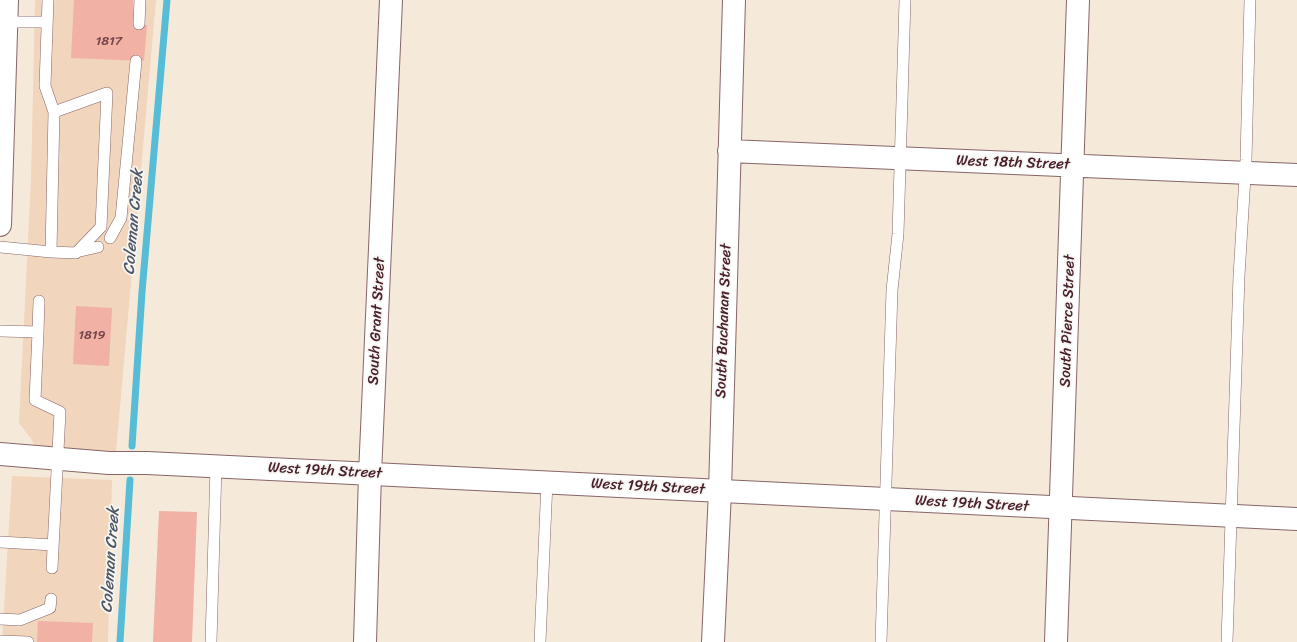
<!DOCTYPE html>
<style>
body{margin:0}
canvas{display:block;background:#f5e9da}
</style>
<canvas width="1297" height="642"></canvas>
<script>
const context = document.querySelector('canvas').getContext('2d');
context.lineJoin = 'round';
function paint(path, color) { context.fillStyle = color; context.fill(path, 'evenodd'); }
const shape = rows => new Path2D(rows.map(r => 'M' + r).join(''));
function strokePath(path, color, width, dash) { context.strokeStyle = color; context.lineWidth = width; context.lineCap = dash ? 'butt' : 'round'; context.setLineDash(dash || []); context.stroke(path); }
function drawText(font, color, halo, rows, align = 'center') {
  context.font = font + ' Sriracha,sans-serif'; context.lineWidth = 3.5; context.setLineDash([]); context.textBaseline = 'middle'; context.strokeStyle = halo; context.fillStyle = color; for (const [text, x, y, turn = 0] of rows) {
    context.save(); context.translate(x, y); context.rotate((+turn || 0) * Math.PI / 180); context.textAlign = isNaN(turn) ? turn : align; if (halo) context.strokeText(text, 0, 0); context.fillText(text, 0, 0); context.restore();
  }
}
paint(shape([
 [35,0,156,0,116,452,35,447,32,440,19,423,31,180],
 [12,476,112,480,108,642,2,642]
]), '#f1d5bd');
strokePath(shape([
 [132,446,142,292,167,0],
 [120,642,130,480]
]), '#57bcd6', 7);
paint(shape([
 [74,0,133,0,133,24,147,25,144,61,71,58],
 [76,306,112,308,109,366,73,364],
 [159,511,197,512,192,642,153,642],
 [38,621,93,623,92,642,37,642]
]), '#f1b1a5');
const lane = shape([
 [48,0,45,86,54,112],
 [7,22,47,22],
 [139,24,140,0],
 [110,238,121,218,136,61],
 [0,247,51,252,76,253,101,227,107,93,54,112,51,252],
 [76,252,98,247],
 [0,331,38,332,35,400,60,412,52,568],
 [38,332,39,301],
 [0,542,53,545],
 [0,619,20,620,50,608,51,599],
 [0,641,28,642],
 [211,642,216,466],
 [540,642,547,482],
 [881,642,892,290,898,234,905,0],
 [1227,642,1239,276,1246,160,1250,0]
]);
const street = shape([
 [729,151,1297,175],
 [365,642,370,474,391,0],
 [713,642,720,491,734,0],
 [1056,642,1078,0]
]);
const secondary = shape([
 [0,225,7,0],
 [0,454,109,463,147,463,1297,519]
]);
strokePath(lane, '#866668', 12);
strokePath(street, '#866668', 24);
strokePath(secondary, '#866668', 24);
strokePath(lane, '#fff', 11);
strokePath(street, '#fff', 22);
strokePath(secondary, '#fff', 22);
drawText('13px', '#74444a', null, [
 ["1817",109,42],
 ["1819",92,336]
]);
drawText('15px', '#4a1f2b', '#f6f6f2', [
 ["West 18th Street",1013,163,2],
 ["South Grant Street",377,321,-87],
 ["South Buchanan Street",724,321,-88],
 ["South Pierce Street",1068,321,-88],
 ["West 19th Street",325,471,3],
 ["West 19th Street",648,487,3],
 ["West 19th Street",972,504,3]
]);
drawText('italic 16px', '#4f5667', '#f6f6f2', [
 ["Coleman Creek",134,222,-85],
 ["Coleman Creek",111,560,-86]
]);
</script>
